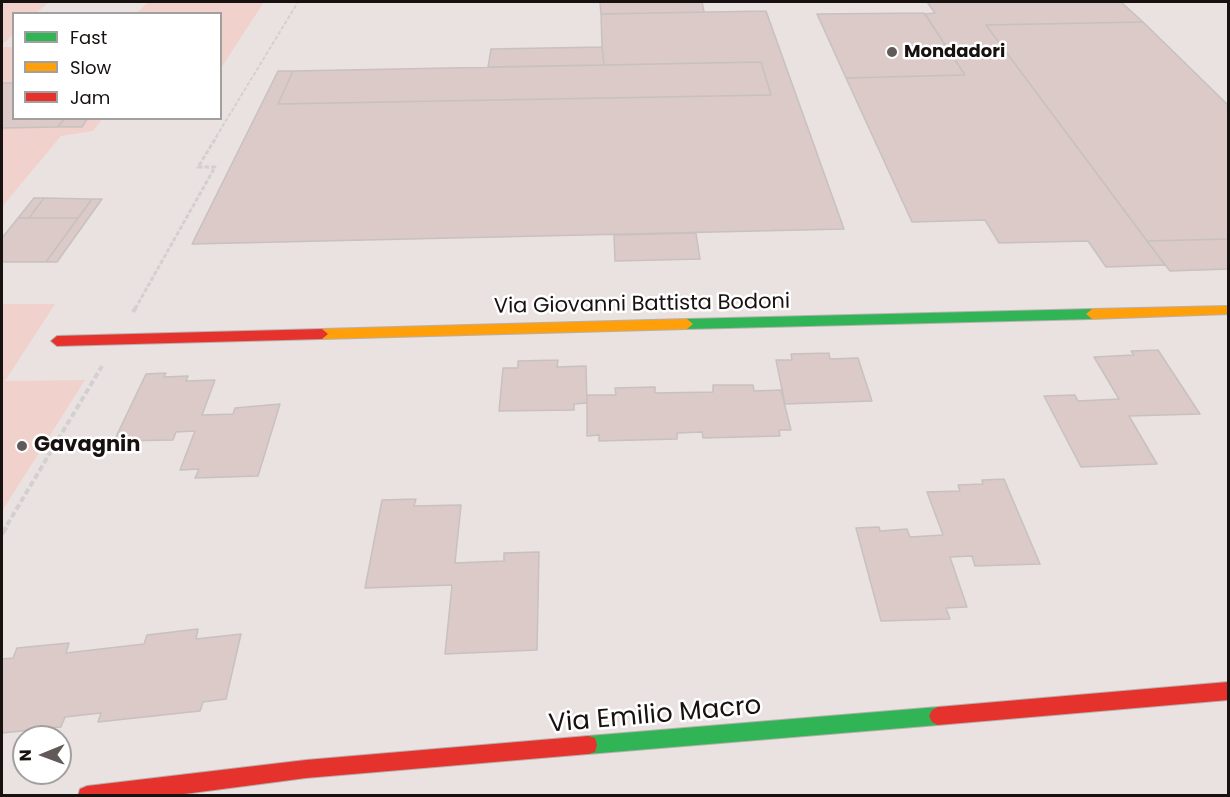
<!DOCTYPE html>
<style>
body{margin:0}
#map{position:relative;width:1230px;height:797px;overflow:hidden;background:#eae2e0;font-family:Poppins,sans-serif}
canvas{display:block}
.frame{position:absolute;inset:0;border:3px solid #171110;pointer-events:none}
.legend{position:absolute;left:12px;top:12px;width:210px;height:108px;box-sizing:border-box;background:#fff;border:2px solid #a2a09f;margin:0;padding:8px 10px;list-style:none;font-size:18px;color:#171110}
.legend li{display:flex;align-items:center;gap:12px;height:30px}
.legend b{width:30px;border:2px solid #a2a09f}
.north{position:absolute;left:12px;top:725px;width:60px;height:60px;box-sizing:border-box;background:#fff;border:2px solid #a2a09f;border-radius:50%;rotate:269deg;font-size:16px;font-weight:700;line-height:24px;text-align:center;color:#171110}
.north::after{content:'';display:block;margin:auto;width:21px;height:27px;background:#615a59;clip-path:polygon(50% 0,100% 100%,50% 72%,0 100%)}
</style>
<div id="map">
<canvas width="1230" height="797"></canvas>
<div class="frame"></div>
<ul class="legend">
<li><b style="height:8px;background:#30b455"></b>Fast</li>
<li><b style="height:8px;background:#ff9f0a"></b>Slow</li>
<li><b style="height:8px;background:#e5322d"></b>Jam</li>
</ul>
<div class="north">N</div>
</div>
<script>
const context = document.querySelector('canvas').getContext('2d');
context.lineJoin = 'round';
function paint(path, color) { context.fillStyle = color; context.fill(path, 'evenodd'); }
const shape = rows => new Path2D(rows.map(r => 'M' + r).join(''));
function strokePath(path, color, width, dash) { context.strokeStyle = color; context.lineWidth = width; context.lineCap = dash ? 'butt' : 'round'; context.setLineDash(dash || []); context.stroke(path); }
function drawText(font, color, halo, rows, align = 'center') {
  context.font = font + ' Poppins,sans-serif'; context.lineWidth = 5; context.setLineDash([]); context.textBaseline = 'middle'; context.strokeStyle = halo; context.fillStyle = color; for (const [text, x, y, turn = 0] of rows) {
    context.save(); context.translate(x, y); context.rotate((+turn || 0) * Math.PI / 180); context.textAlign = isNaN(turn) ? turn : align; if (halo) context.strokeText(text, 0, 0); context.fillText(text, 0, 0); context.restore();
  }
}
paint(shape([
 [2,2,49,2,36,13,14,14,13,34,2,45],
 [148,2,264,2,221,68,220,14,137,13],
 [2,47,13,47,14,118,102,119,93,131,61,136,2,207],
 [2,304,55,304,5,381,85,380,2,511]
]), '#f0d1cc');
const building = shape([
 [600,2,702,2,704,12,601,14,600,2],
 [927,2,1121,2,1143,22,986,25,1165,265,1106,267,1088,241,999,243,985,220,912,222,846,78,965,75,925,14,935,13,927,2],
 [766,11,844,229,192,244,278,71,293,71,278,104,771,95,761,62,604,65,602,47,601,14,766,11],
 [924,13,965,75,846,78,817,14,924,13],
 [1143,22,1228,105,1228,239,1147,241,986,25,1143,22],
 [602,47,604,65,488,67,491,49,602,47],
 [761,62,771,95,278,104,293,71,761,62],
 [2,83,14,83,14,118,65,118,58,127,2,128,2,83],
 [65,118,88,118,82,127,58,127,65,118],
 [34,198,44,198,29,218,18,218,34,198],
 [44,198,92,199,78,218,29,218,44,198],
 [92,199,102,199,57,262,46,262,92,199],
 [18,218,78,218,46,262,2,262,2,238,18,218],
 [696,233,700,259,615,261,614,235,696,233],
 [1228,239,1228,269,1170,271,1147,241,1228,239],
 [1158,350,1200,414,1129,416,1157,464,1081,467,1044,396,1075,395,1078,401,1119,399,1094,357,1134,355,1131,351,1158,350],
 [829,353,830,359,858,358,872,401,785,404,776,360,792,360,791,354,829,353],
 [558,360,557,367,586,366,587,403,574,404,574,410,499,411,503,368,518,368,518,361,558,360],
 [166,373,164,377,188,376,186,381,215,380,202,415,233,414,235,408,280,404,258,476,195,478,199,469,180,470,195,431,176,432,173,440,114,441,146,374,166,373],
 [713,385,753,385,754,391,781,390,791,430,779,430,780,436,703,438,702,432,677,433,677,439,599,441,599,435,587,436,587,395,616,395,615,388,655,387,655,393,713,392,713,385],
 [1004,479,1040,564,975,566,972,556,950,557,967,607,946,608,950,619,881,621,856,528,879,527,880,531,907,529,910,537,943,535,927,492,960,491,958,485,983,484,982,480,1004,479],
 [416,499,414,506,461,505,455,563,504,561,504,553,539,552,537,650,445,654,452,585,365,588,382,500,416,499],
 [198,629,196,639,241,634,226,699,203,702,200,711,98,722,101,713,65,717,61,727,2,733,2,659,13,658,17,648,69,643,66,653,144,644,147,635,198,629]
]);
paint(building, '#dbcac7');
strokePath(building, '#c7c1c0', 1.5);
const fast = shape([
 [1092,309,1098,314,1092,319,687,329,681,324,687,319,1092,309],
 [938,707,944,710,947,716,944,722,938,725,588,754,581,752,579,745,581,738,588,736,938,707]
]);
const slow = shape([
 [1228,306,1228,314,1092,319,1086,314,1092,309,1228,306],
 [687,319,693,324,687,329,322,339,316,334,322,329,687,319]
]);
const jam = shape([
 [322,329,328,334,322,339,57,346,51,341,57,336,322,329],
 [1228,682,1228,700,938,725,932,722,929,716,932,710,938,707,1228,682],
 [588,736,595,738,597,745,595,752,588,754,306,778,169,796,78,796,80,789,87,786,306,760,588,736]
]);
strokePath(fast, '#b6b0ae', 2);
strokePath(slow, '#b6b0ae', 2);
strokePath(jam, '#b6b0ae', 2);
strokePath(shape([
 [216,137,298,2]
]), '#d2d0d0', 2, [4, 2]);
strokePath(shape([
 [135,309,215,167,198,167,217,136]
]), '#d2d0d0', 3, [4.5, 2]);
strokePath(shape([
 [133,312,136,307],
 [7,525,102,366]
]), '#d2d0d0', 4, [6, 3]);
strokePath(shape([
 [2,534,8,524]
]), '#d2d0d0', 4.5, [8, 4]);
paint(fast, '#30b455');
paint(slow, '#ff9f0a');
paint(jam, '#e5322d');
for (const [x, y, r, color] of [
 [892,52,6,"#615a59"],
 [22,446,6,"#615a59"]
]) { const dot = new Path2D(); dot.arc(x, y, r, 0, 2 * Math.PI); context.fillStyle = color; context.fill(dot); strokePath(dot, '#fff', 2); }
drawText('bold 18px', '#171110', '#fff', [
 ["Mondadori",904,52]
], 'left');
drawText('21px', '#171110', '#fff', [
 ["Via Giovanni Battista Bodoni",642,305,-1]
]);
drawText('bold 21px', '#171110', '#fff', [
 ["Gavagnin",34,446]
], 'left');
drawText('26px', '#171110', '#fff', [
 ["Via Emilio Macro",655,716,-5]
]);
</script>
